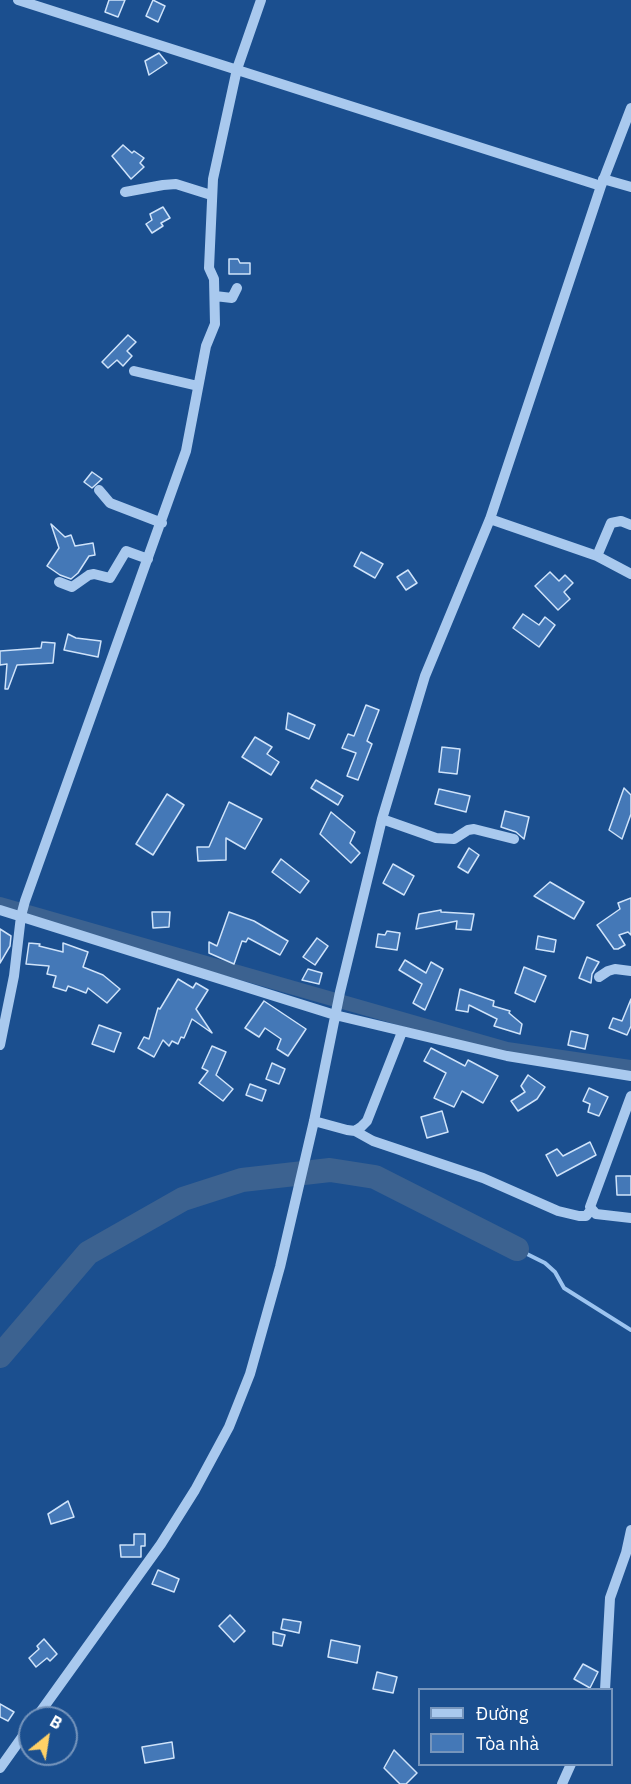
<!DOCTYPE html>
<meta charset="utf-8">
<style>
body{margin:0}
#map{position:relative;width:631px;height:1784px;overflow:hidden;background:#1b4f8f;font-family:"IBM Plex Sans",sans-serif}
canvas{display:block}
.legend{position:absolute;left:418px;top:1688px;width:195px;height:78px;box-sizing:border-box;background:#1b4f8f;border:2px solid #7695bc;margin:0;padding:8px 10px;list-style:none;font-size:18px;color:#fff}
.legend li{display:flex;align-items:center;gap:12px;height:30px}
.legend b{width:30px;border:2px solid #7695bc}
.north{position:absolute;left:18px;top:1706px;width:60px;height:60px;box-sizing:border-box;background:#1b4f8f;border:2px solid #7695bc;border-radius:50%;rotate:30deg;font-size:16px;font-weight:700;line-height:24px;text-align:center;color:#fff}
.north::after{content:'';display:block;margin:auto;width:21px;height:27px;background:#ffd166;clip-path:polygon(50% 0,100% 100%,50% 72%,0 100%)}
</style>
<div id="map">
<canvas width="631" height="1784"></canvas>
<ul class="legend">
<li><b style="height:8px;background:#a9c9ee"></b>Đường</li>
<li><b style="height:16px;background:#4478b7"></b>Tòa nhà</li>
</ul>
<div class="north">B</div>
</div>
<script>
const context = document.querySelector('canvas').getContext('2d');
context.lineJoin = 'round';
const shape = rows => new Path2D(rows.map(r => 'M' + r).join(''));
function strokePath(path, color, width, dash) { context.strokeStyle = color; context.lineWidth = width; context.lineCap = dash ? 'butt' : 'round'; context.setLineDash(dash || []); context.stroke(path); }
function paint(path, color) { context.fillStyle = color; context.fill(path, 'evenodd'); }
strokePath(shape([
 [517,1249,545,1263,555,1272,564,1288,631,1330]
]), '#9cc4f0', 4);
strokePath(shape([
 [0,904,507,1049,631,1067]
]), '#3c6290', 14);
strokePath(shape([
 [0,1356,88,1253,183,1199,242,1180,330,1170,375,1177,517,1249]
]), '#3c6290', 24);
const building = shape([
 [109,0,125,0,118,17,105,12,109,0],
 [153,0,165,6,158,22,146,16,153,0],
 [159,53,167,63,149,75,145,61,159,53],
 [123,145,132,153,134,151,144,158,140,163,144,167,131,179,112,156,123,145],
 [163,207,170,218,161,223,163,226,152,233,146,224,152,220,150,214,163,207],
 [229,259,238,259,240,263,250,263,250,274,229,274,229,259],
 [128,335,136,342,127,351,132,356,123,366,117,360,108,368,102,362,128,335],
 [92,472,102,479,92,488,84,482,92,472],
 [51,524,65,537,71,535,75,546,93,543,95,555,89,556,78,573,71,579,60,575,47,566,59,548,51,524],
 [361,552,383,564,375,578,354,566,361,552],
 [408,570,417,583,406,590,397,577,408,570],
 [550,572,559,581,565,575,573,583,564,592,570,599,558,610,535,586,550,572],
 [523,614,539,625,545,617,555,625,539,647,513,628,523,614],
 [68,634,76,638,101,641,98,657,64,650,68,634],
 [42,642,55,643,53,663,17,665,8,689,5,689,7,664,0,665,0,651,41,648,42,642],
 [366,705,379,710,367,741,372,744,358,780,347,776,356,753,342,748,348,734,354,736,366,705],
 [288,713,315,725,309,739,286,729,288,713],
 [255,737,272,747,267,754,279,762,271,775,242,757,255,737],
 [442,747,460,749,457,774,439,772,442,747],
 [316,780,343,796,338,805,311,788,316,780],
 [624,788,631,795,631,814,622,839,609,830,624,788],
 [439,789,470,796,466,812,435,804,439,789],
 [167,794,184,805,153,855,136,844,167,794],
 [229,802,262,819,245,849,226,838,226,860,198,861,197,847,209,847,229,802],
 [505,811,529,817,524,839,516,832,501,827,505,811],
 [331,812,355,832,350,843,360,853,351,863,320,834,331,812],
 [469,848,479,855,468,873,458,867,469,848],
 [281,859,309,881,300,893,272,872,281,859],
 [393,864,414,876,404,895,383,883,393,864],
 [550,882,584,902,574,919,534,896,550,882],
 [631,898,631,935,628,932,619,935,625,945,618,949,614,949,597,925,620,909,618,903,631,898],
 [441,910,441,912,474,914,471,930,456,929,457,921,416,929,419,914,441,910],
 [152,912,170,912,169,927,153,928,152,912],
 [229,912,254,921,288,941,280,955,248,938,246,942,242,941,234,964,209,953,209,942,217,946,229,912],
 [0,929,11,936,10,946,0,963,0,929],
 [387,931,400,933,397,950,376,947,378,934,385,935,387,931],
 [538,936,556,940,554,952,536,949,538,936],
 [317,938,328,946,315,965,303,957,317,938],
 [29,943,40,944,39,946,63,952,63,943,88,952,83,967,103,975,120,989,107,1003,88,988,86,993,68,986,66,991,53,987,56,976,47,974,49,966,26,964,29,943],
 [587,957,599,962,592,974,591,983,579,978,587,957],
 [405,960,426,973,431,962,443,969,425,1010,413,1003,422,984,399,970,405,960],
 [524,967,546,976,535,1002,515,993,524,967],
 [308,969,322,973,319,984,302,980,308,969],
 [178,979,193,988,196,983,208,990,196,1009,212,1033,192,1019,184,1038,181,1037,178,1044,172,1041,169,1046,163,1040,154,1057,138,1048,144,1037,149,1039,158,1008,160,1009,178,979],
 [460,989,494,1001,493,1006,510,1011,509,1013,522,1024,520,1034,494,1026,497,1019,469,1005,468,1012,456,1010,460,989],
 [631,999,631,1026,627,1035,609,1028,613,1018,622,1021,631,999],
 [264,1001,306,1029,288,1056,277,1049,281,1039,265,1028,259,1037,245,1028,264,1001],
 [99,1025,121,1033,114,1052,92,1044,99,1025],
 [571,1031,588,1035,585,1049,568,1045,571,1031],
 [212,1046,226,1052,216,1075,233,1089,223,1101,199,1083,208,1071,202,1068,212,1046],
 [431,1048,465,1066,468,1060,498,1076,483,1103,462,1091,454,1107,434,1098,446,1073,424,1061,431,1048],
 [272,1063,285,1069,279,1084,266,1079,272,1063],
 [528,1075,545,1087,537,1099,518,1111,511,1101,525,1092,521,1086,528,1075],
 [250,1084,266,1090,262,1101,246,1095,250,1084],
 [589,1088,608,1097,599,1116,588,1112,590,1104,583,1101,589,1088],
 [442,1111,448,1132,427,1138,421,1117,442,1111],
 [590,1142,596,1155,557,1176,546,1155,557,1149,563,1156,590,1142],
 [616,1176,631,1176,631,1195,617,1195,616,1176],
 [68,1501,74,1517,51,1524,48,1514,68,1501],
 [134,1534,145,1534,145,1546,141,1546,141,1557,121,1557,120,1545,134,1545,134,1534],
 [158,1570,179,1579,174,1592,152,1584,158,1570],
 [230,1615,245,1631,234,1642,219,1626,230,1615],
 [283,1619,301,1622,299,1633,281,1629,283,1619],
 [273,1632,285,1635,282,1646,273,1644,273,1632],
 [44,1639,57,1654,50,1661,47,1658,36,1667,29,1658,39,1649,37,1646,44,1639],
 [331,1640,360,1646,357,1663,328,1657,331,1640],
 [583,1664,598,1672,590,1688,574,1679,583,1664],
 [377,1672,397,1677,393,1693,373,1689,377,1672],
 [0,1704,14,1712,8,1721,0,1717,0,1704],
 [172,1742,174,1758,145,1763,142,1747,172,1742],
 [394,1750,417,1773,406,1784,400,1784,384,1768,394,1750]
]);
paint(building, '#4478b7');
strokePath(building, '#cfe3fa', 1.5);
strokePath(shape([
 [18,0,601,186],
 [603,179,631,187],
 [125,192,163,185,176,184,211,195],
 [215,296,232,298,237,288],
 [134,371,198,386],
 [99,490,110,503,162,523],
 [490,519,597,556,631,574],
 [597,556,611,523,621,521,631,525],
 [59,582,72,587,89,575,94,574,110,578,126,551,148,559],
 [382,819,436,838,454,839,468,830,474,829,514,839],
 [0,910,335,1015,507,1056,631,1076],
 [599,977,608,971,615,969,631,971],
 [0,1045,14,976,21,916,25,901,186,451,206,346,215,324,214,279,209,268,213,179,237,69,261,0],
 [631,1096,590,1207,596,1214,631,1218],
 [314,1121,347,1130,355,1131,361,1127,367,1121,402,1032],
 [355,1131,373,1141,483,1178,558,1211,579,1216,586,1216,591,1210],
 [605,1690,610,1598,626,1553,631,1530],
 [36,1718,161,1544,195,1490,229,1427,250,1374,280,1267,314,1121,340,992,382,819,425,676,490,519,601,186,631,108],
 [0,1768,30,1726],
 [562,1784,571,1764]
]), '#a9c9ee', 10);
</script>
